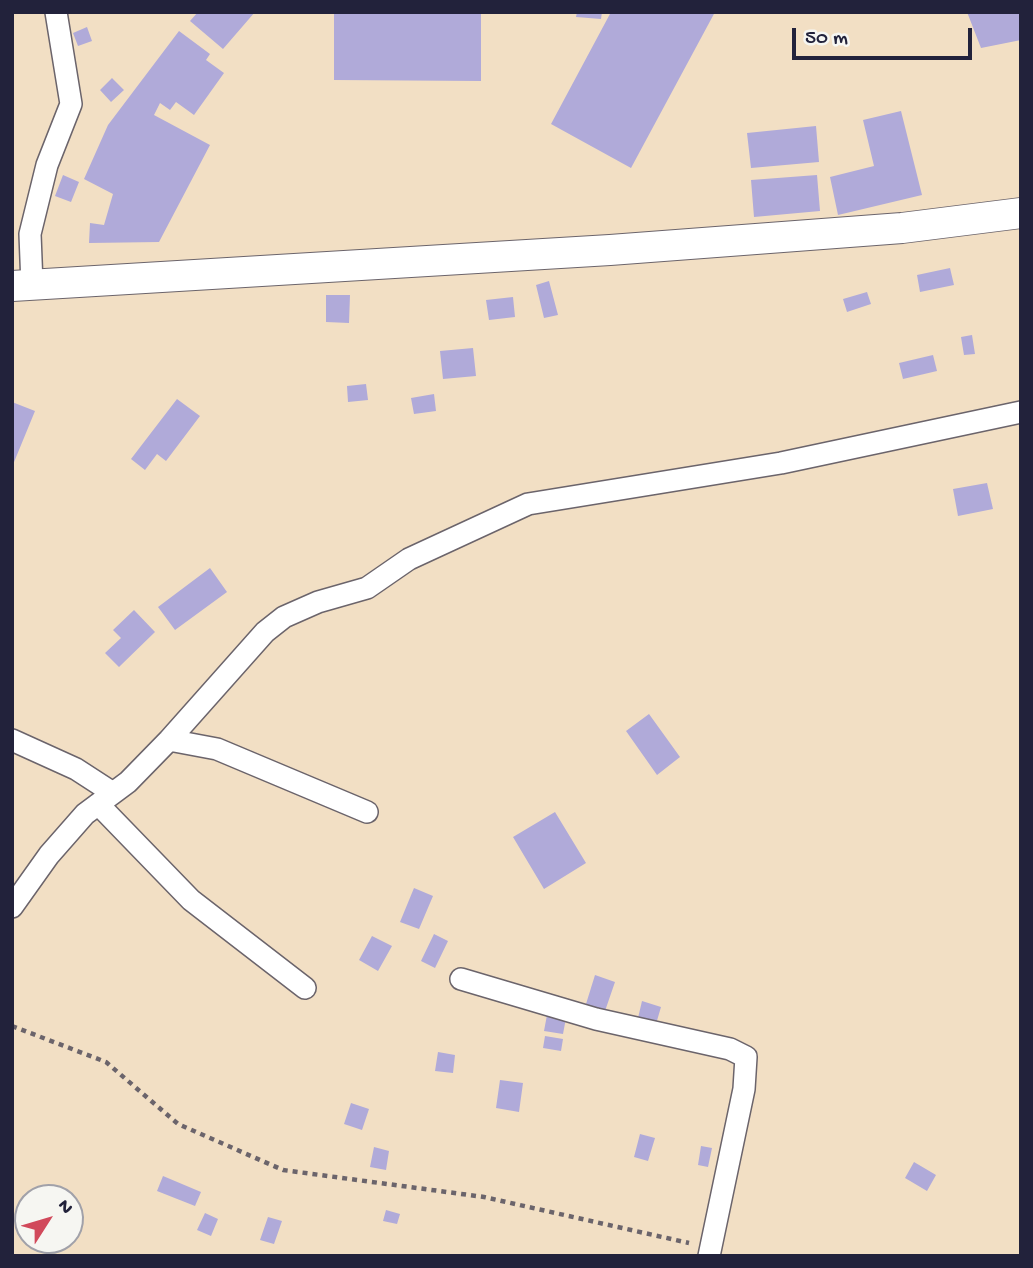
<!DOCTYPE html>
<style>
body{margin:0}
#map{position:relative;width:1033px;height:1268px;overflow:hidden;background:#f2dfc4;font-family:"Gochi Hand",sans-serif}
canvas{display:block}
.frame{position:absolute;inset:0;border:14px solid #22223b;pointer-events:none}
.north{position:absolute;left:14px;top:1184px;width:70px;height:70px;box-sizing:border-box;background:#f6f6f2;border:2px solid #a1a1a9;border-radius:50%;rotate:53deg;font-size:19px;font-weight:700;line-height:28px;text-align:center;color:#22223b}
.north::after{content:'';display:block;margin:auto;width:24px;height:32px;background:#d1495b;clip-path:polygon(50% 0,100% 100%,50% 72%,0 100%)}
.scale{position:absolute;left:792px;top:28px;width:180px;height:32px;box-sizing:border-box;border:4px solid #22223b;border-top:0;padding-left:9px;font-size:21px;line-height:24px;white-space:nowrap;color:#22223b;-webkit-text-stroke:5px #f6f6f2;paint-order:stroke}
</style>
<div id="map">
<canvas width="1033" height="1268"></canvas>
<div class="frame"></div>
<div class="north">N</div>
<div class="scale">50 m</div>
</div>
<script>
const context = document.querySelector('canvas').getContext('2d');
context.lineJoin = 'round';
function paint(path, color) { context.fillStyle = color; context.fill(path, 'evenodd'); }
const shape = rows => new Path2D(rows.map(r => 'M' + r).join(''));
function strokePath(path, color, width, dash) { context.strokeStyle = color; context.lineWidth = width; context.lineCap = dash ? 'butt' : 'round'; context.setLineDash(dash || []); context.stroke(path); }
paint(shape([
 [198,12,255,12,223,49,190,21],
 [334,12,481,12,481,81,334,80],
 [577,12,602,12,601,19,576,17],
 [611,12,715,12,631,168,551,124],
 [967,12,1021,12,1021,40,981,48],
 [87,27,92,41,78,46,73,33],
 [179,31,210,54,206,60,224,73,194,115,176,102,170,110,160,103,154,115,210,145,159,242,89,243,90,223,104,225,113,194,84,179,108,125],
 [112,78,124,90,111,102,100,90],
 [901,111,922,195,838,215,830,177,874,166,863,120],
 [816,126,819,162,751,168,747,133],
 [63,175,79,182,71,202,55,196],
 [817,175,820,211,754,217,751,180],
 [950,268,954,285,920,292,917,275],
 [549,281,558,315,544,318,536,285],
 [867,292,871,304,847,312,843,299],
 [326,295,350,295,349,323,326,322],
 [513,297,515,317,489,320,486,300],
 [972,335,975,354,964,355,961,337],
 [473,348,476,376,443,379,440,351],
 [933,355,937,371,903,379,899,363],
 [366,384,368,400,348,402,347,386],
 [434,394,436,411,414,414,411,398],
 [177,399,200,416,166,461,157,454,145,470,131,459],
 [12,402,35,411,12,467],
 [987,483,993,509,958,516,953,489],
 [210,568,227,592,175,630,158,607],
 [134,610,155,632,119,667,105,653,121,638,113,630],
 [649,714,680,757,657,775,626,731],
 [555,812,586,863,544,889,513,837],
 [414,888,433,896,419,929,400,922],
 [434,934,448,941,435,968,421,961],
 [372,936,392,946,378,971,359,960],
 [595,975,615,982,605,1011,586,1004],
 [642,1001,661,1007,656,1024,638,1018],
 [547,1015,566,1018,563,1034,544,1031],
 [545,1036,563,1039,561,1051,543,1048],
 [438,1052,455,1055,453,1073,435,1071],
 [500,1080,523,1083,519,1112,496,1108],
 [351,1103,369,1109,362,1130,344,1124],
 [640,1134,655,1138,648,1161,634,1157],
 [701,1146,712,1148,708,1167,698,1165],
 [374,1147,389,1151,386,1170,370,1167],
 [914,1162,936,1175,927,1191,905,1178],
 [163,1176,201,1192,195,1206,157,1191],
 [386,1210,400,1214,397,1224,383,1221],
 [205,1213,218,1219,211,1236,197,1230],
 [268,1217,282,1221,274,1244,260,1240]
]), '#b0aad9');
const street = shape([
 [32,285,30,234,47,165,71,104,56,12],
 [12,740,76,769,113,793],
 [169,740,217,749,367,812],
 [98,804,191,900,305,988],
 [12,907,49,855,85,814,128,782,169,740,265,632,284,617,318,602,367,588,409,559,528,504,781,463,1021,412],
 [461,979,596,1019,730,1049,746,1057,744,1089,709,1256]
]);
const secondary = shape([
 [12,286,610,250,902,228,1021,213]
]);
strokePath(street, '#6b646b', 24);
strokePath(secondary, '#6b646b', 32);
strokePath(shape([
 [12,1026,106,1062,178,1124,283,1170,484,1197,689,1243]
]), '#6b646b', 4.5, [5, 5]);
strokePath(street, '#fff', 21);
strokePath(secondary, '#fff', 30);
</script>
